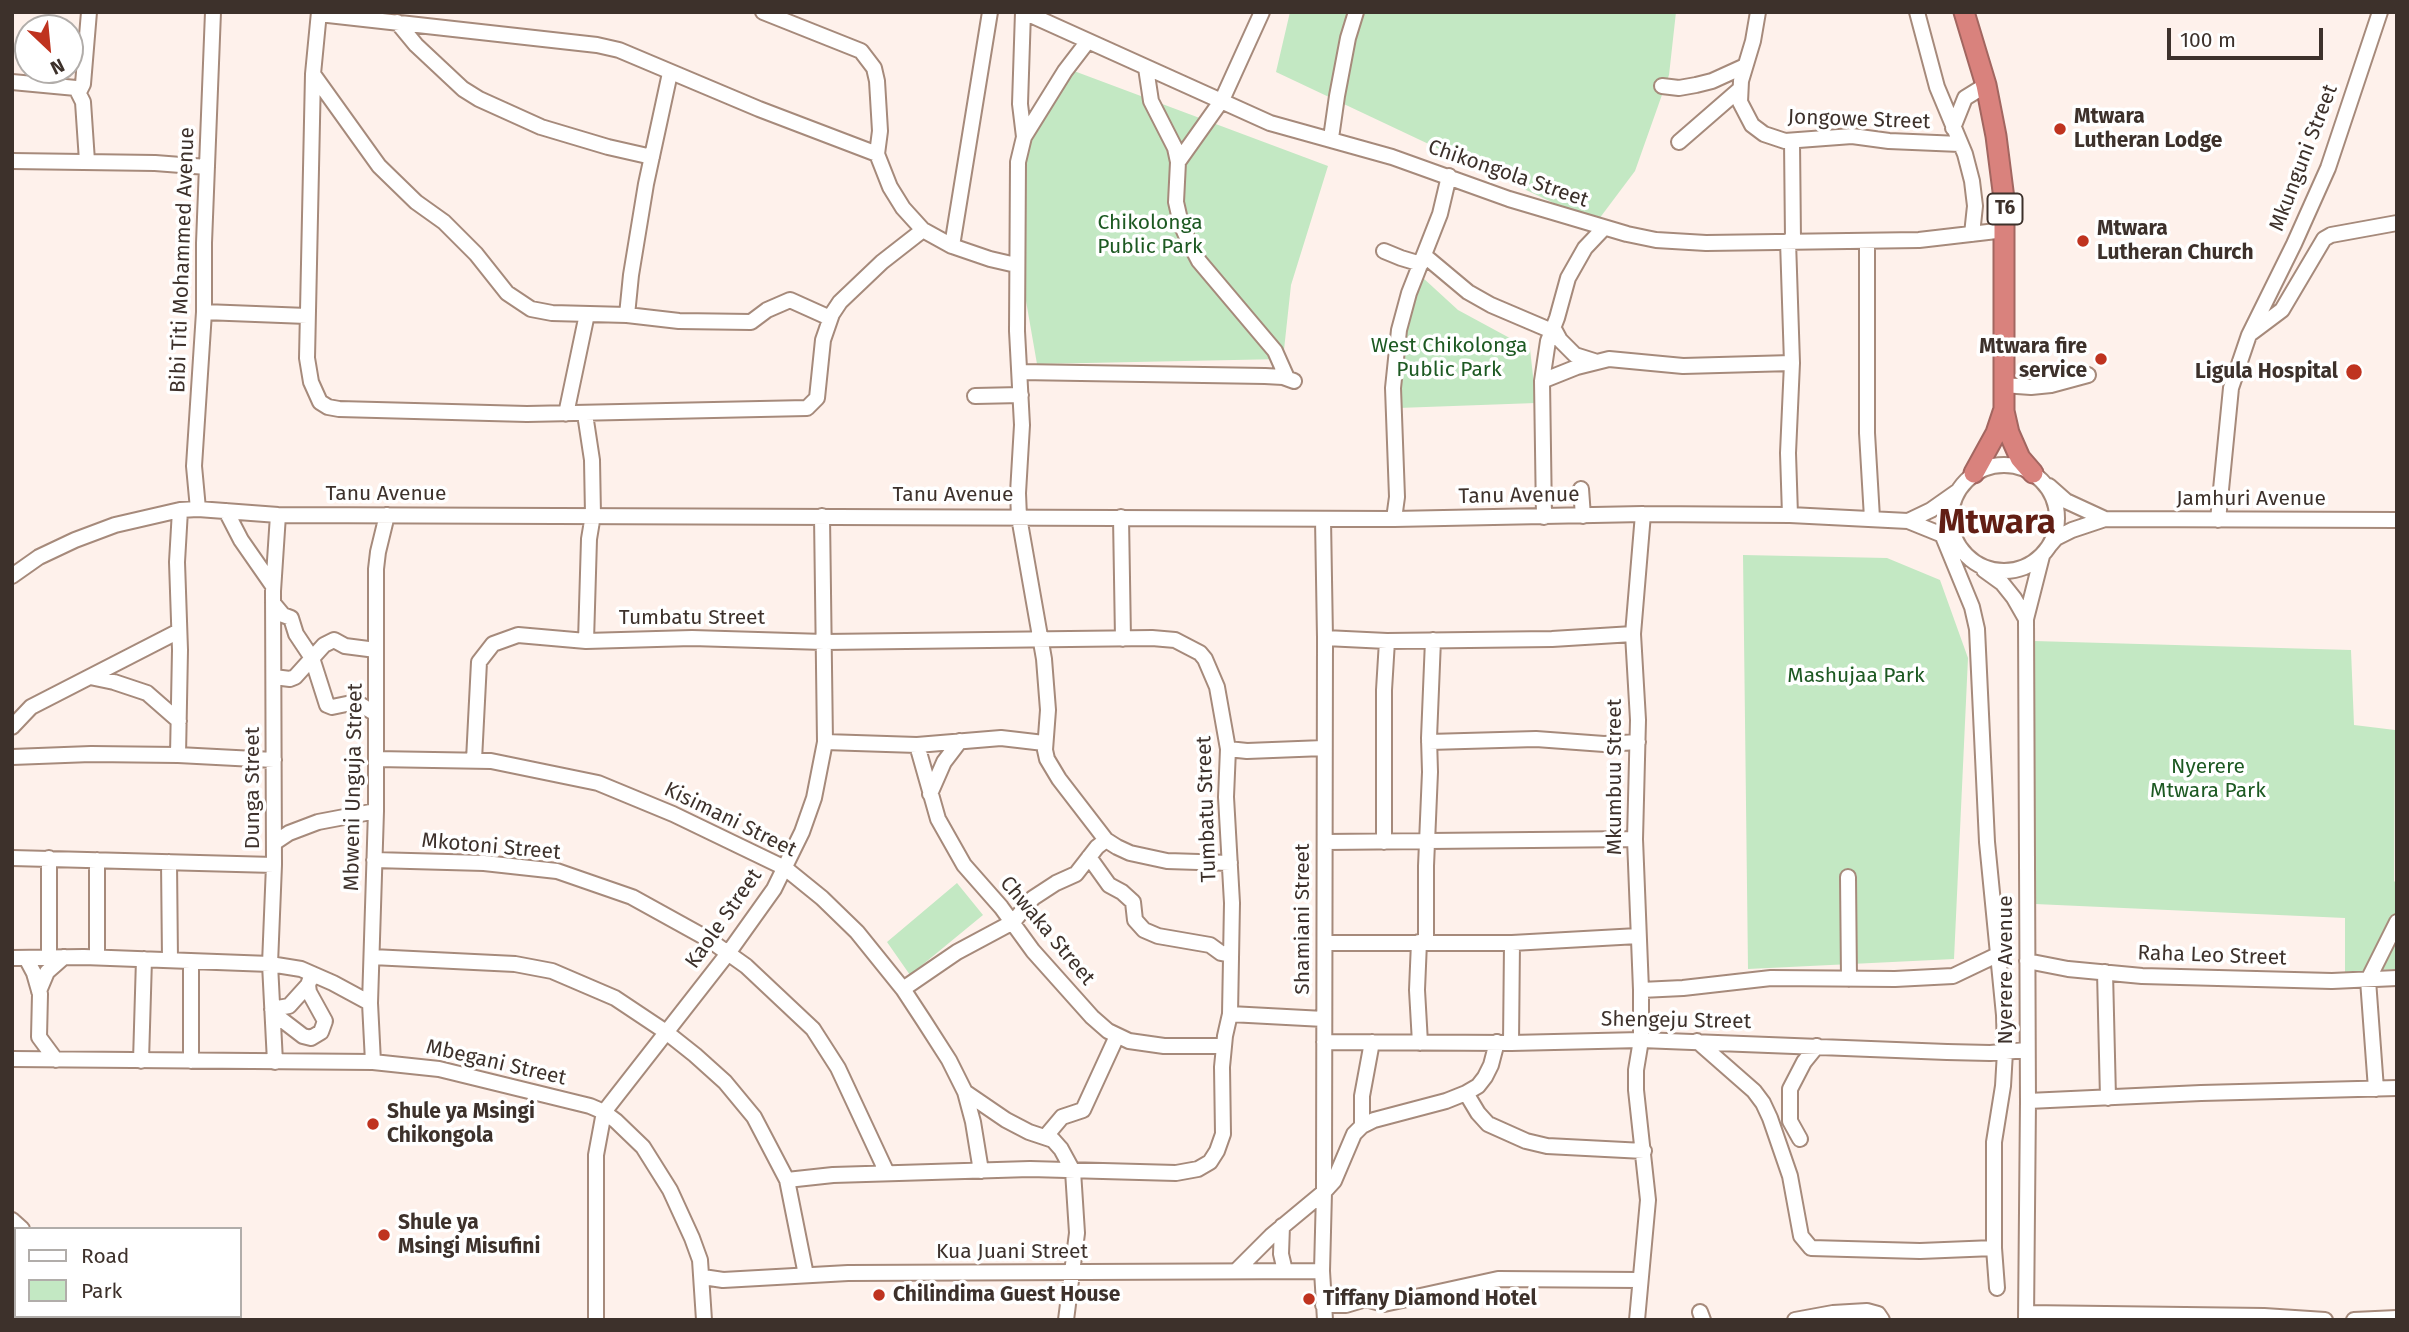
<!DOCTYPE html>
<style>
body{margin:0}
#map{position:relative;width:2409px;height:1332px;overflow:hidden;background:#fef1eb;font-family:"Fira Sans",sans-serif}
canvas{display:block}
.frame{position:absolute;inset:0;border:14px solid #3d312b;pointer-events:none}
.legend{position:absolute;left:14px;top:1227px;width:228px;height:91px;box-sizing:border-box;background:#fff;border:2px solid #b1adaa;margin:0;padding:9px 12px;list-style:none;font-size:21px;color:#3d312b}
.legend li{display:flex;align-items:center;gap:14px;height:35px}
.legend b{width:35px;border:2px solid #b1adaa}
.north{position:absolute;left:14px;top:14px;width:70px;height:70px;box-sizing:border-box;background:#fff;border:2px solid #b1adaa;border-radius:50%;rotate:154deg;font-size:19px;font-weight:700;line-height:28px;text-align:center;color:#3d312b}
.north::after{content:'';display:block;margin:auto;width:24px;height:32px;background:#bf331f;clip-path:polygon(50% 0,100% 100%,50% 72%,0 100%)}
.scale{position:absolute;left:2167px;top:28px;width:156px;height:32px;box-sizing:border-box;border:4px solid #3d312b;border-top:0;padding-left:9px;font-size:21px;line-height:24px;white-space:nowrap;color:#3d312b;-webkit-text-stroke:5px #fff;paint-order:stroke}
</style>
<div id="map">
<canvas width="2409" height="1332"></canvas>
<div class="frame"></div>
<ul class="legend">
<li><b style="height:9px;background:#fff"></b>Road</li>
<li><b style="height:19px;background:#c3e8c3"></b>Park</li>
</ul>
<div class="north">N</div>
<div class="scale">100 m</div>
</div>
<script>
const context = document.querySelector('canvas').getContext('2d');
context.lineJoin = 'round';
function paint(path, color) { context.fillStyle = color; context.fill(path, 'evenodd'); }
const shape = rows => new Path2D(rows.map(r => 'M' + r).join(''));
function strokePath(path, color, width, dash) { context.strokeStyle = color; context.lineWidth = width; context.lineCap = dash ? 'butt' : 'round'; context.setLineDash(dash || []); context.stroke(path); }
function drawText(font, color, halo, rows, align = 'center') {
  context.font = font + ' "Fira Sans",sans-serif'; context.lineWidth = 7; context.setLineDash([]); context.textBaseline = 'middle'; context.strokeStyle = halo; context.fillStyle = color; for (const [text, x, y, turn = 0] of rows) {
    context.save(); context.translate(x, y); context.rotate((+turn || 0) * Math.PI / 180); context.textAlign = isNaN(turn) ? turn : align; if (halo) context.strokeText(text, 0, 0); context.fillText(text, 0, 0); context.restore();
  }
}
paint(shape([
 [1290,12,1676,12,1669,75,1635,171,1596,223,1276,72],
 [1074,71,1328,166,1291,285,1283,359,1037,364,1026,301,1023,152],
 [1422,277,1458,310,1530,349,1536,403,1398,408,1398,359],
 [1743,555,1887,558,1940,580,1968,658,1954,959,1748,969],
 [2034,641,2351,650,2354,725,2395,730,2394,881,2397,884,2397,969,2345,972,2345,918,2035,904],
 [957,883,983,915,910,975,887,942]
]), '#c3e8c3');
const minor = shape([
 [319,12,313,74,307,358,311,382,320,402,328,407,339,409,527,414,807,408,817,398,823,340,832,314,840,302,882,262,923,230],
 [763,12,861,51,874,68,877,81,880,131,877,154,890,187,903,208,923,230,952,246,990,259,1016,265],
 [1023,12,1020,104,1024,137],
 [1024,12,1270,123,1392,157,1509,199,1627,234,1656,240,1706,243,1919,240,2005,230],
 [1758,12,1753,41,1741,81,1740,102,1752,125,1764,134,1785,141,1852,136,1889,141,1960,144],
 [1917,12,1937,87,1965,154,1972,181,1975,206,1972,234],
 [319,14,597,45,619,50,759,109,877,154],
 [397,22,416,45,463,89,479,99,541,127,608,147,652,157],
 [1088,41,1065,71,1024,137,1018,162,1017,331,1022,425,1018,493,1019,517,1044,659,1048,710,1045,750,1047,759,1059,779,1106,840,1117,847,1130,853,1167,861,1230,863],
 [1146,68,1151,101,1175,148,1178,162,1176,202,1181,224,1188,240,1199,261,1275,351,1287,378],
 [313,74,379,166,416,202,444,222,476,254,507,293,531,309,552,313,627,315,679,321,751,322,767,310,790,300,830,318],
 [12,82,76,88,83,102,87,161],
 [1662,86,1679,88,1696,85,1712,81,1745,66],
 [79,92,83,84,89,12],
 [1953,128,1965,98,1986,85],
 [1331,138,1337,96,1348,38,1356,12],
 [1792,141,1793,240],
 [1679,142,1740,89],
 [12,161,155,163,207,167],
 [1178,162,1222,100,1262,12],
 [1788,241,1792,363,1788,453,1790,515],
 [1867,241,1867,433,1872,518],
 [952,246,990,12],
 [1384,251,1401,258,1421,264],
 [1425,256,1468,292,1491,305,1552,331],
 [204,312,307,316],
 [627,315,631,275,646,184,670,73],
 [1553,327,1560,340,1575,355,1594,361],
 [2250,334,2282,310,2324,239,2331,235,2397,223],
 [1020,372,1265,376,1283,377,1294,381],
 [1542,381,1577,367,1609,359,1683,366,1792,363],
 [2003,385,2031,387,2051,385,2088,375],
 [975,396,1021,395],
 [566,414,587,314],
 [585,414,592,460,593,515,589,539,586,641],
 '1951 518a53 53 0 1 1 106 0a53 53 0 1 1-106 0Z',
 [2049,486,2066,501,2105,519],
 [1581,489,1583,516],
 [198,509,194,466,204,312,204,243,213,12],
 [226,511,241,540,273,586],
 [1121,517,1123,639],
 [1544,517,1542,381,1548,341,1557,318,1568,278,1585,248,1604,228],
 [1323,519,1325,638,1324,1192,1322,1271,1325,1320],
 [1394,519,1397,497,1393,388,1399,330,1409,293,1440,214,1449,176],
 [2218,520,2231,388,2249,335,2294,244,2328,168,2380,12],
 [1908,521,1931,510,1958,491],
 [1942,534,1972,607,1977,629,1987,842,2004,1015,2005,1052,2003,1086,1994,1142,1994,1248,1997,1288],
 [2050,545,2056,538,2072,530,2105,519,2397,520],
 [1984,570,2002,583,2014,598,2026,619],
 [12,576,39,557,75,540,115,525,180,510,198,509,278,515,1394,519,1643,514,1790,515,1908,521,1955,540],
 [273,603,283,615,291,618,296,634,312,658,327,705,332,707,356,702,376,714],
 [1325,638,1387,641,1552,639,1633,634],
 [90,677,114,682,147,693,179,721],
 [274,677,290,679,295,677,324,645,334,640,345,646,376,650],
 [12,727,31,707,179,631],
 [825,742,917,745,1001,738,1044,743],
 [1429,742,1536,739,1604,744,1638,742],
 [917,745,938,819,964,865,1001,907,1033,951,1092,1017,1108,1031,1129,1041,1164,1046,1223,1046],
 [1228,749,1247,751,1324,748],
 [178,755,180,650,177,562,180,510],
 [12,757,91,754,178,755,274,760],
 [376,759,491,761,598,783,673,814,785,868,822,898,857,932,903,989,924,1021,949,1060,965,1092,973,1122,981,1171],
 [474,760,479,662,493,644,518,635,586,641,692,638,824,642,1152,638,1175,640,1200,653,1205,659,1217,687,1228,749,1226,797,1232,903,1230,1014,1225,1036,1222,1067,1223,1134,1217,1151,1210,1162,1198,1169,1176,1173,1030,1169,833,1175,787,1180],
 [930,794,944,762,960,741],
 [1325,842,1635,839],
 [1384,842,1384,690,1387,641],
 [274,843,289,833,318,822,376,811],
 [1089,857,1109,885,1122,892,1133,902,1135,920,1144,930,1158,936,1210,945,1221,953,1231,955],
 [12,858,274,865],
 [49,858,49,958],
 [97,860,97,957],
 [374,860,484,863,557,871,632,897,708,939,746,966,813,1029,838,1068,887,1173],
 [169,862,170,960],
 [1848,877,1849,979],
 [1419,942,1417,990,1420,1043],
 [1426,942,1426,866,1430,772,1429,738,1433,640],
 [1325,943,1512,943,1638,936],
 [372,957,515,964,552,971,615,998,666,1032,695,1055,725,1082,754,1117,787,1180,806,1275],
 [12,958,84,957,270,964,301,969,333,983,370,1003],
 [26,958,34,973,40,994,39,1037,56,1060],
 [2027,961,2068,969,2142,976,2332,981,2397,978],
 [2105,972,2108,1098],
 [903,989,957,952,1013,922,1033,898,1056,883,1076,874,1097,847,1106,840],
 [1641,990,1683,988,1771,978,1895,979,1953,976,1997,955],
 [39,991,47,972,64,957],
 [272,1009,289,1006,308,985],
 [273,1013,303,1036,311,1038,321,1032,325,1021,309,992,308,985,312,974],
 [1230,1014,1324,1019],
 [1697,1041,1754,1091,1763,1103,1770,1118,1790,1176,1801,1236,1811,1248,1920,1251,1994,1248],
 [1324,1042,1511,1043,1641,1040,1947,1052,1990,1053,2027,1050],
 [1511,1043,1512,943],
 [12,1059,373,1062,439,1069,590,1106,604,1112,616,1121,643,1147,670,1190,692,1238,700,1260,704,1320],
 [141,1061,144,959],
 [191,1061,191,961],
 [275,1062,270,964,274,865,273,591,278,515],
 [373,1062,370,1003,376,811,376,569,378,552,387,515],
 [2376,1089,2368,980,2397,922],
 [965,1092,1006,1120,1029,1132,1053,1140,1061,1149,1073,1171,1077,1233,1066,1320],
 [1466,1093,1478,1113,1488,1124,1526,1141,1547,1146,1644,1151],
 [2028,1101,2201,1093,2397,1088],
 [1362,1126,1362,1096,1372,1042],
 [1046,1136,1062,1117,1083,1110,1117,1036],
 [1800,1139,1790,1121,1790,1089,1804,1062,1817,1046],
 [12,1220,22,1229],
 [1282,1226,1281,1254,1285,1271],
 [12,1243,16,1239],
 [1236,1271,1271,1236,1324,1192,1334,1181,1354,1134,1362,1126,1374,1120,1446,1101,1466,1093,1478,1086,1485,1077,1491,1065,1497,1042],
 [703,1277,723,1280,848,1273,1322,1271],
 [1323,1305,1346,1305,1366,1299,1384,1304,1498,1279,1639,1280],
 [1700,1312,1703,1320],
 [2026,1313,2264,1316,2325,1320],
 [121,1316,125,1320],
 [596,1320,596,1155,604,1112,729,952,774,889,802,832,814,798,825,742,822,516],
 [1637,1320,1648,1200,1636,1090,1636,1070,1641,1040,1641,990,1635,839,1638,720,1633,634,1643,514],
 [1795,1320,1833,1313,1867,1311,1878,1314,1882,1320],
 [2026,1320,2028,1101,2026,619,2042,556],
 [2354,1320,2397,1318]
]);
const highway = shape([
 [1964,12,1986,85,1996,136,2004,199,2004,411,2009,433,2020,458,2033,473],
 [1974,473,1996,433,2003,412]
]);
strokePath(minor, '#a68a7b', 18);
strokePath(highway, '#a26660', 23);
strokePath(minor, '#fff', 14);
strokePath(highway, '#d9827d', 19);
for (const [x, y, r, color] of [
 [2060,129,7,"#bf331f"],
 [2083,241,7,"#bf331f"],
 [2101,359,7,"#bf331f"],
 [2354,372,9,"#bf331f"],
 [373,1124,7,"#bf331f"],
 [384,1235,7,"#bf331f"],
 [879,1295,7,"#bf331f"],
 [1309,1299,7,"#bf331f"]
]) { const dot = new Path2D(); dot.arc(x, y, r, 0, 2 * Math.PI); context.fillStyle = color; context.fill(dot); strokePath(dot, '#fff', 2.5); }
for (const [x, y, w] of [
 [2005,209,35]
]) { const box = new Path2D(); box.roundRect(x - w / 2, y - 15.5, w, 31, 5); context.fillStyle = '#fff'; context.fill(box); strokePath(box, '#3d312b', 2); }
drawText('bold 19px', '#3d312b', null, [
 ["T6",2005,209]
]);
drawText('bold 21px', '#3d312b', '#fff', [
 ["Mtwara",2074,117],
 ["Lutheran Lodge",2074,141],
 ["Mtwara",2097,229],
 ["Lutheran Church",2097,253],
 ["Mtwara fire",2087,347,"right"],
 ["service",2087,371,"right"],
 ["Ligula Hospital",2338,372,"right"],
 ["Shule ya Msingi",387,1112],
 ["Chikongola",387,1136],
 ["Shule ya",398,1223],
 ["Msingi Misufini",398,1247],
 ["Chilindima Guest House",893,1295],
 ["Tiffany Diamond Hotel",1323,1299]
], 'left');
drawText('21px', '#3d312b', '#fff', [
 ["Jongowe Street",1859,120,2],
 ["Mkunguni Street",2304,158,-69],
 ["Chikongola Street",1508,174,19],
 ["Bibi Titi Mohammed Avenue",183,260,-88],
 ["Tanu Avenue",386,494],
 ["Tanu Avenue",953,495],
 ["Tanu Avenue",1519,496,-1],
 ["Jamhuri Avenue",2251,499],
 ["Tumbatu Street",692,618],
 ["Mkumbuu Street",1615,777,-90],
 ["Mbweni Unguja Street",354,787,-89],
 ["Dunga Street",253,788,-90],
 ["Tumbatu Street",1207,809,-92],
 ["Kisimani Street",730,820,26],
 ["Mkotoni Street",491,847,5],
 ["Kaole Street",724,919,-55],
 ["Shamiani Street",1303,919,-90],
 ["Chwaka Street",1047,931,50],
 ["Raha Leo Street",2212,956,2],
 ["Nyerere Avenue",2006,970,-90],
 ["Shengeju Street",1676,1021,1],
 ["Mbegani Street",496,1063,13],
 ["Kua Juani Street",1012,1252]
]);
drawText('21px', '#1d5922', '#fff', [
 ["Chikolonga",1150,223],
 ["Public Park",1150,247],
 ["West Chikolonga",1449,346],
 ["Public Park",1449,370],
 ["Mashujaa Park",1856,676],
 ["Nyerere",2208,767],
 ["Mtwara Park",2208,791]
]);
drawText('bold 35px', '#611e14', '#fff', [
 ["Mtwara",1997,523]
]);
</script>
